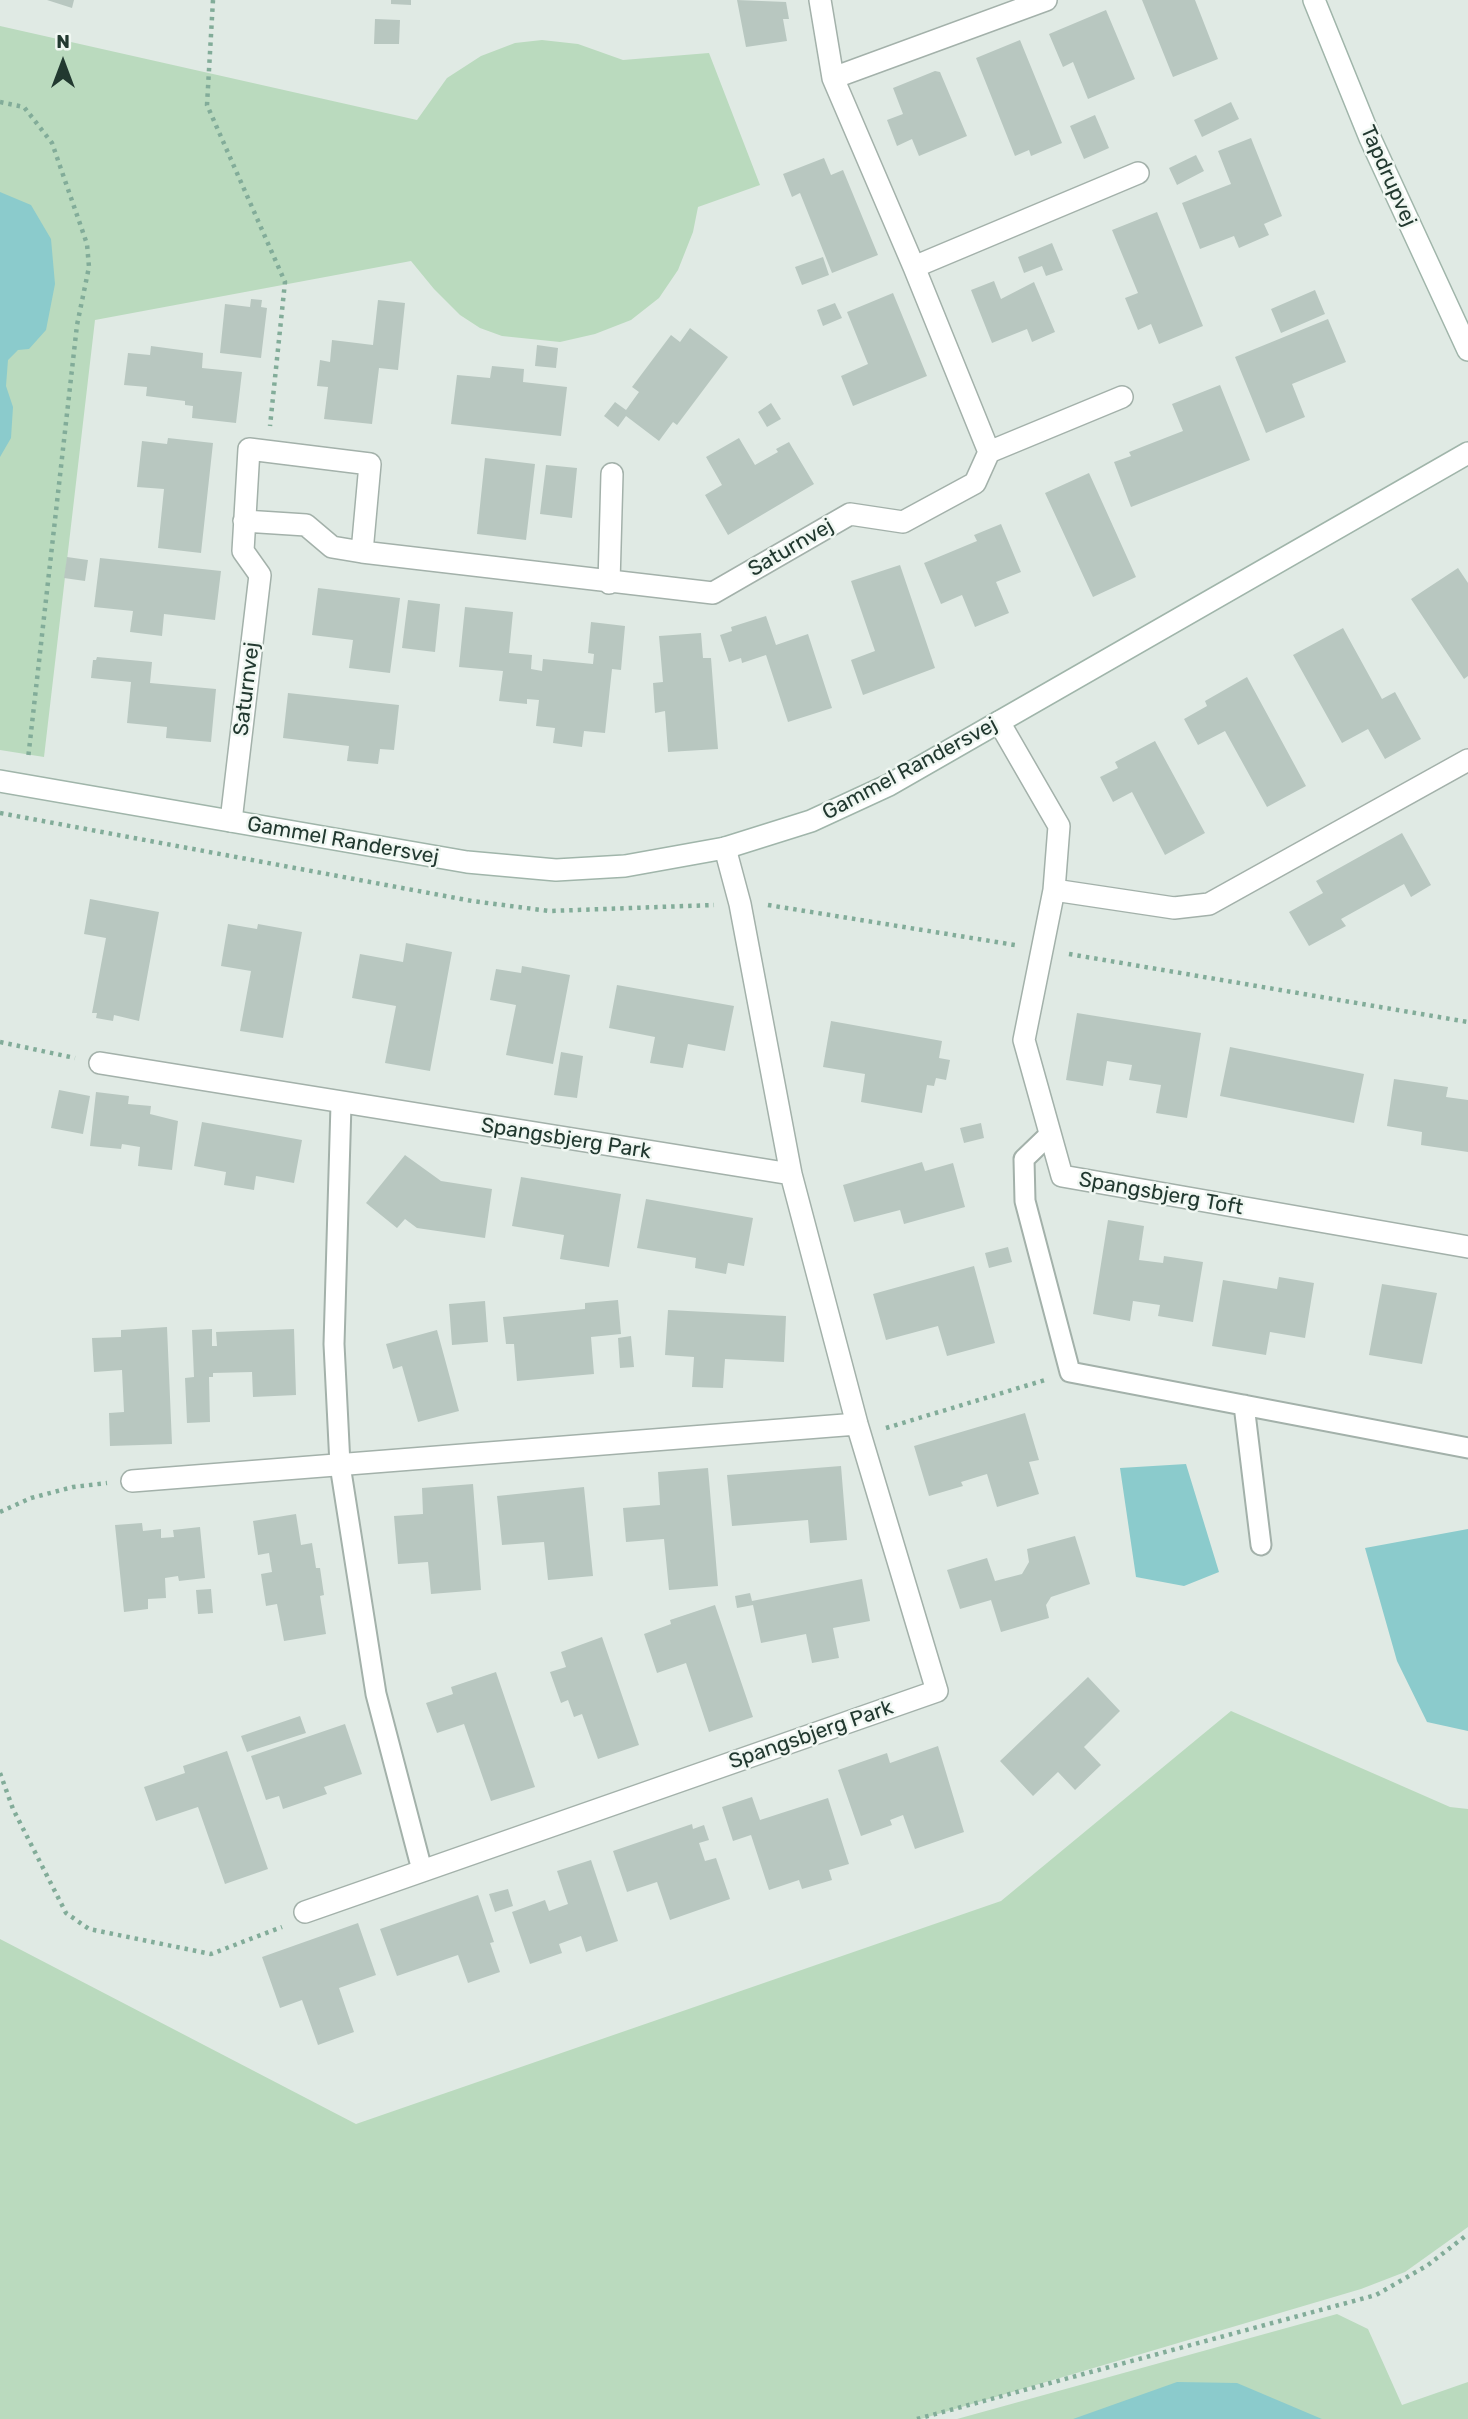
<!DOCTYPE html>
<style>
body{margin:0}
#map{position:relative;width:1468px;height:2419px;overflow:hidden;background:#e0eae4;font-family:Rubik,sans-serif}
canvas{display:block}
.north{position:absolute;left:28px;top:28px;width:70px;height:70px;-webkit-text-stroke:5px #f0f7f2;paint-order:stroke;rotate:0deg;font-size:19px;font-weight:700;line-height:28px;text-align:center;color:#223930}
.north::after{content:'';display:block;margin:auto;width:24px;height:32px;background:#223930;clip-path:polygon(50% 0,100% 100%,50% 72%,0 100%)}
</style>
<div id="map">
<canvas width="1468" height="2419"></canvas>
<div class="north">N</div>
</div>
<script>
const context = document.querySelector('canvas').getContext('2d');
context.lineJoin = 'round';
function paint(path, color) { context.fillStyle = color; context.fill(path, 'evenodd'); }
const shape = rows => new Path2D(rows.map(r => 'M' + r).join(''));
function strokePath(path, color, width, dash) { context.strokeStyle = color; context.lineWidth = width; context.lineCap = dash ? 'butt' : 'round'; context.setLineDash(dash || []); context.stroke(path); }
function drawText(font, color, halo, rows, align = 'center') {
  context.font = font + ' Rubik,sans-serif'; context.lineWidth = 5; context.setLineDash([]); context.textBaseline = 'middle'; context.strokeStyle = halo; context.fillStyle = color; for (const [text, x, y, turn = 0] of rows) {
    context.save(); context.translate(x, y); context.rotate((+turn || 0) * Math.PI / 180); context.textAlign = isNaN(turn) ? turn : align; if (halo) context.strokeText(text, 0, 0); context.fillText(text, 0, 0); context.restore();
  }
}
paint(shape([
 [0,26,417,120,447,78,481,56,515,43,542,40,578,44,623,60,709,53,760,185,698,207,693,232,678,270,659,298,631,320,595,334,560,342,502,336,480,328,460,315,434,289,411,261,95,320,44,757,0,750],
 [1231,1711,1450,1807,1468,1809,1468,2227,1405,2272,1361,2289,921,2419,0,2419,0,1939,356,2124,1001,1901],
 [1337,2314,1368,2329,1402,2405,1468,2382,1468,2419,957,2419]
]), '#badabe');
paint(shape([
 [0,192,31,205,51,239,55,284,46,330,29,349,18,350,8,360,6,386,13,407,11,438,0,457],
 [1186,1464,1219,1572,1184,1586,1136,1577,1120,1468],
 [1468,1529,1468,1731,1427,1722,1397,1661,1365,1548],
 [1177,2382,1237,2383,1322,2419,1073,2419]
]), '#8bcbcc');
paint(shape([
 [47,0,74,0,72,8],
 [391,0,411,0,411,5,391,4],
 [737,0,786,2,789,19,783,19,787,41,746,47],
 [1142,0,1195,0,1218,59,1173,77],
 [1106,10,1135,79,1088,99,1073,62,1063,67,1049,34],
 [375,19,400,20,399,44,374,44],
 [1020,40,1062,143,1031,156,1029,150,1015,156,976,58],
 [935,71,940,72,967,136,919,156,912,139,897,146,887,120,903,114,893,88],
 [1231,102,1239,119,1202,137,1194,120],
 [1095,115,1109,148,1084,159,1070,126],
 [1251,138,1282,216,1264,224,1269,235,1239,248,1234,236,1200,249,1182,203,1231,184,1218,151],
 [1196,155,1204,171,1177,185,1169,168],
 [824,158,831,175,843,170,878,255,832,273,800,193,792,197,783,174],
 [1157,212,1203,326,1159,344,1151,324,1138,330,1125,298,1138,293,1112,230],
 [1052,243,1063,270,1046,276,1042,266,1024,273,1018,257],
 [823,257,829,275,802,285,795,267],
 [994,281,1001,299,1034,282,1055,332,1032,342,1027,329,992,343,971,290],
 [1315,290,1325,314,1281,333,1271,309],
 [893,293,927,376,853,406,841,376,868,364,847,312],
 [251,299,262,300,261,307,267,308,261,358,220,353,225,304,250,307],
 [378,300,405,303,398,370,379,368,372,424,324,419,328,387,317,386,320,360,330,362,332,340,373,345],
 [835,303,842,318,823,326,817,310],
 [1328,319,1346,362,1292,384,1305,417,1266,433,1235,357],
 [690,328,728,357,677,425,673,422,659,441,626,416,618,427,604,416,615,402,626,410,639,392,632,387,671,335,680,342],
 [537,345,558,348,556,368,535,366],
 [151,346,203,353,202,368,242,372,236,423,192,418,193,406,185,405,185,401,146,396,147,387,124,385,128,353,150,355],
 [492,366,524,369,523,382,567,387,561,436,451,424,457,375,490,378],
 [1220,385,1250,460,1131,507,1114,462,1131,456,1129,452,1183,431,1172,404],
 [771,403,781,419,767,427,758,412],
 [168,438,213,443,201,553,158,548,164,489,137,487,142,441,167,444],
 [739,438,755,465,778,452,776,449,789,442,814,484,728,535,705,495,722,485,706,457],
 [485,458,535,464,526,540,477,534],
 [546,465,577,468,572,518,540,514],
 [1089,473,1136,577,1093,597,1045,493],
 [1001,524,1021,572,996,582,1009,613,975,627,962,595,941,604,924,563,977,541,974,535],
 [67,557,88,560,85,581,64,578],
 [100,558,221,571,215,620,164,614,162,636,130,632,133,611,94,607],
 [900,565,935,668,863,695,851,660,875,651,851,581],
 [1458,568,1468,583,1468,676,1464,679,1411,599],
 [318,588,400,598,390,673,349,668,353,640,312,635],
 [408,600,440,604,435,652,402,648],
 [465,607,513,612,509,653,532,655,531,669,542,671,543,659,593,664,594,654,588,653,591,622,625,626,621,670,612,669,605,733,584,731,582,747,553,743,555,728,536,726,539,700,527,699,527,704,499,701,503,671,459,667],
 [766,616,776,645,808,634,832,708,788,722,766,655,742,663,741,658,729,662,720,635,732,631,731,627],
 [1343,628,1382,699,1395,692,1421,739,1385,759,1368,729,1342,743,1293,655],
 [701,633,703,658,711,658,718,749,668,752,665,711,655,713,653,683,663,682,659,636],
 [97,657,152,662,150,683,216,689,211,742,166,738,167,727,127,723,131,682,91,678,93,660,96,660],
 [1247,677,1306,786,1267,807,1225,731,1198,745,1184,719,1207,706,1205,701],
 [288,693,399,705,394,750,380,749,378,764,347,761,349,746,283,738],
 [1155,741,1205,833,1165,855,1132,792,1113,802,1100,777,1118,768,1115,762],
 [1402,833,1431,885,1411,897,1404,884,1341,919,1346,926,1309,946,1289,912,1323,893,1316,881],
 [90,899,159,912,139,1021,114,1015,113,1021,96,1018,97,1013,92,1013,106,938,84,934],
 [228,924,257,929,258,924,302,932,283,1038,240,1031,251,971,221,966],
 [406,943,452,952,430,1071,385,1063,396,1006,352,998,360,954,403,962],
 [522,966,570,975,553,1064,506,1055,516,1005,490,1000,496,969,521,973],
 [617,985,734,1006,725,1051,688,1044,683,1068,650,1063,655,1037,609,1028],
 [1077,1013,1201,1033,1187,1118,1156,1113,1161,1085,1129,1080,1132,1065,1107,1061,1103,1086,1066,1080],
 [831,1021,942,1041,939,1058,950,1060,946,1080,936,1078,934,1086,927,1085,922,1113,861,1102,865,1074,823,1067],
 [1230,1047,1364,1074,1354,1123,1220,1096],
 [561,1052,583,1056,577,1098,554,1095],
 [1394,1079,1448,1087,1446,1097,1468,1100,1468,1152,1421,1145,1422,1132,1387,1126],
 [59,1090,90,1096,83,1134,51,1128],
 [96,1092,129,1096,128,1104,151,1106,150,1114,178,1121,172,1170,138,1166,140,1147,122,1144,121,1149,90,1146],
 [202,1122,302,1140,294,1183,256,1176,254,1190,224,1185,226,1172,194,1166],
 [981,1123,984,1138,964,1143,960,1128],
 [405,1155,441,1181,492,1189,485,1238,417,1228,405,1219,397,1228,366,1203],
 [922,1162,925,1171,953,1163,965,1207,904,1224,900,1210,854,1222,843,1185],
 [521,1177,621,1194,609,1267,560,1259,564,1235,512,1226],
 [646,1199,753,1218,744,1266,728,1263,726,1274,695,1268,696,1258,637,1248],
 [1108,1220,1144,1226,1139,1260,1163,1263,1164,1256,1203,1262,1193,1322,1158,1316,1160,1305,1133,1301,1130,1321,1093,1314],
 [1008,1247,1012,1262,989,1268,985,1253],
 [974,1266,995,1343,947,1356,938,1326,886,1340,873,1294],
 [1279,1277,1314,1283,1305,1338,1270,1332,1266,1355,1212,1346,1223,1280,1277,1289],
 [1382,1284,1437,1293,1422,1364,1369,1355],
 [618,1300,621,1334,591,1337,594,1374,517,1381,514,1344,506,1344,503,1317,585,1309,585,1303],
 [485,1301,488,1342,452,1345,449,1304],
 [668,1310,786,1316,784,1362,725,1359,723,1388,692,1387,694,1357,665,1355],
 [167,1327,172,1444,110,1446,109,1413,124,1412,122,1370,94,1372,92,1338,121,1337,121,1330],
 [212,1329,212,1346,217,1346,216,1332,294,1329,296,1395,253,1397,252,1372,213,1373,213,1377,209,1377,210,1422,187,1423,185,1378,194,1377,192,1330],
 [437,1330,459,1411,418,1422,402,1366,393,1369,386,1344],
 [631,1336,634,1367,620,1368,618,1338],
 [1025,1413,1039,1460,1029,1462,1039,1494,997,1507,987,1474,961,1482,963,1486,929,1496,914,1446],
 [841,1466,847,1540,810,1543,808,1520,732,1526,727,1475],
 [708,1468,718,1586,669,1590,664,1539,626,1542,623,1508,660,1505,658,1472],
 [473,1484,481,1590,431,1594,428,1562,398,1564,394,1516,423,1514,422,1488],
 [584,1487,593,1576,548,1580,544,1542,502,1545,497,1496],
 [296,1514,301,1545,312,1543,316,1568,320,1568,324,1595,320,1596,326,1634,284,1641,277,1604,266,1606,261,1574,272,1572,269,1553,258,1555,253,1521],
 [142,1523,143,1531,161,1529,161,1538,174,1537,173,1530,200,1527,205,1578,179,1581,178,1576,165,1578,166,1598,148,1599,148,1609,124,1612,115,1525],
 [1075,1536,1090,1584,1051,1597,1046,1605,1049,1618,1001,1632,991,1600,960,1609,947,1570,987,1558,995,1581,1022,1574,1029,1562,1027,1549],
 [862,1579,870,1621,833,1628,839,1658,812,1663,806,1634,761,1643,753,1605,737,1608,735,1596,750,1593,752,1601],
 [211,1589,213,1613,198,1614,196,1590],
 [715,1605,753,1717,709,1732,686,1663,657,1673,644,1634,671,1624,670,1620],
 [602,1637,639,1745,598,1759,582,1714,574,1717,568,1700,561,1703,550,1672,566,1667,561,1652],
 [496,1672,535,1787,491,1801,464,1724,437,1733,426,1703,453,1694,451,1687],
 [1088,1677,1120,1711,1084,1747,1101,1765,1075,1790,1058,1772,1033,1796,1000,1761],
 [300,1716,306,1733,247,1752,241,1736],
 [345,1724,362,1774,324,1787,327,1794,283,1809,279,1796,266,1800,251,1756],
 [938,1746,964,1832,915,1849,903,1815,890,1820,892,1825,861,1836,838,1770,887,1753,890,1763],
 [227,1751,268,1869,225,1884,198,1807,156,1821,144,1787,185,1773,183,1766],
 [752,1797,760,1820,828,1798,849,1864,829,1870,832,1880,802,1889,799,1880,769,1890,751,1835,733,1841,722,1807],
 [692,1824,693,1829,704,1825,709,1840,699,1843,705,1861,716,1858,730,1899,670,1920,657,1882,627,1892,613,1851],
 [591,1860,618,1941,586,1952,581,1936,559,1944,562,1953,530,1964,512,1912,545,1900,549,1911,568,1904,557,1871],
 [508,1889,513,1906,495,1912,489,1894],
 [478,1895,494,1942,490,1943,500,1972,468,1983,458,1955,397,1976,380,1929],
 [358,1923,376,1975,339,1988,354,2032,318,2045,302,2000,280,2008,262,1957]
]), '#b8c7c0');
const lane = shape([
 [341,1104,334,1344,340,1465,376,1694,422,1870],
 [1050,1134,1024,1159,1025,1201,1070,1372,1468,1448],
 [1244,1405,1261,1545]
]);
const street = shape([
 [820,0,833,78,914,267,989,452],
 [833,78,1046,0],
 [914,267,1138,173],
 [244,521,306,525,332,547,362,552,713,593,850,514,903,522,975,483,989,452,1122,397],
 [609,583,612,474],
 [999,722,1059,826,1054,890,1174,908,1209,904,1468,760],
 [231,821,260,575,243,551,249,449,370,464,362,552],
 [1054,890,1024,1040,1062,1176,1468,1247],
 [100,1063,791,1174],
 [132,1481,857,1424],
 [305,1912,937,1691,857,1424,791,1174,740,904,725,848]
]);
const secondary = shape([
 [1314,0,1370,138,1468,350],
 [0,781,467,862,556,870,625,866,725,848,811,821,889,785,1468,453]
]);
strokePath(lane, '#a3b1aa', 23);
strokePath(street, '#a3b1aa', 24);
strokePath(secondary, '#a0b5aa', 24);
strokePath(shape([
 [213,0,207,105,285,282,270,426],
 [0,102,24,107,52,143,87,244,89,267,77,325,28,759],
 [0,813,472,901,549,911,714,905],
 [768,905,1015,945],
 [1069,954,1468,1022],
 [0,1042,75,1058],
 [886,1428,1045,1380],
 [0,1512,31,1498,73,1487,107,1483],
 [0,1773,13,1809,66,1913,89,1929,211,1954,282,1927],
 [917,2419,1376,2295,1428,2265,1468,2234]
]), '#82ac99', 4.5, [3.5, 5]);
strokePath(lane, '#fff', 19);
strokePath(street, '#fff', 21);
strokePath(secondary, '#fff', 21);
drawText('21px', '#223930', '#f0f7f2', [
 ["Tapdrupvej",1388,176,66],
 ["Saturnvej",791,548,-30],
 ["Saturnvej",247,689,-83],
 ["Gammel Randersvej",910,769,-28],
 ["Gammel Randersvej",343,841,10],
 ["Spangsbjerg Park",566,1139,9],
 ["Spangsbjerg Toft",1161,1194,10],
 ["Spangsbjerg Park",811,1735,-19]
]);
</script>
